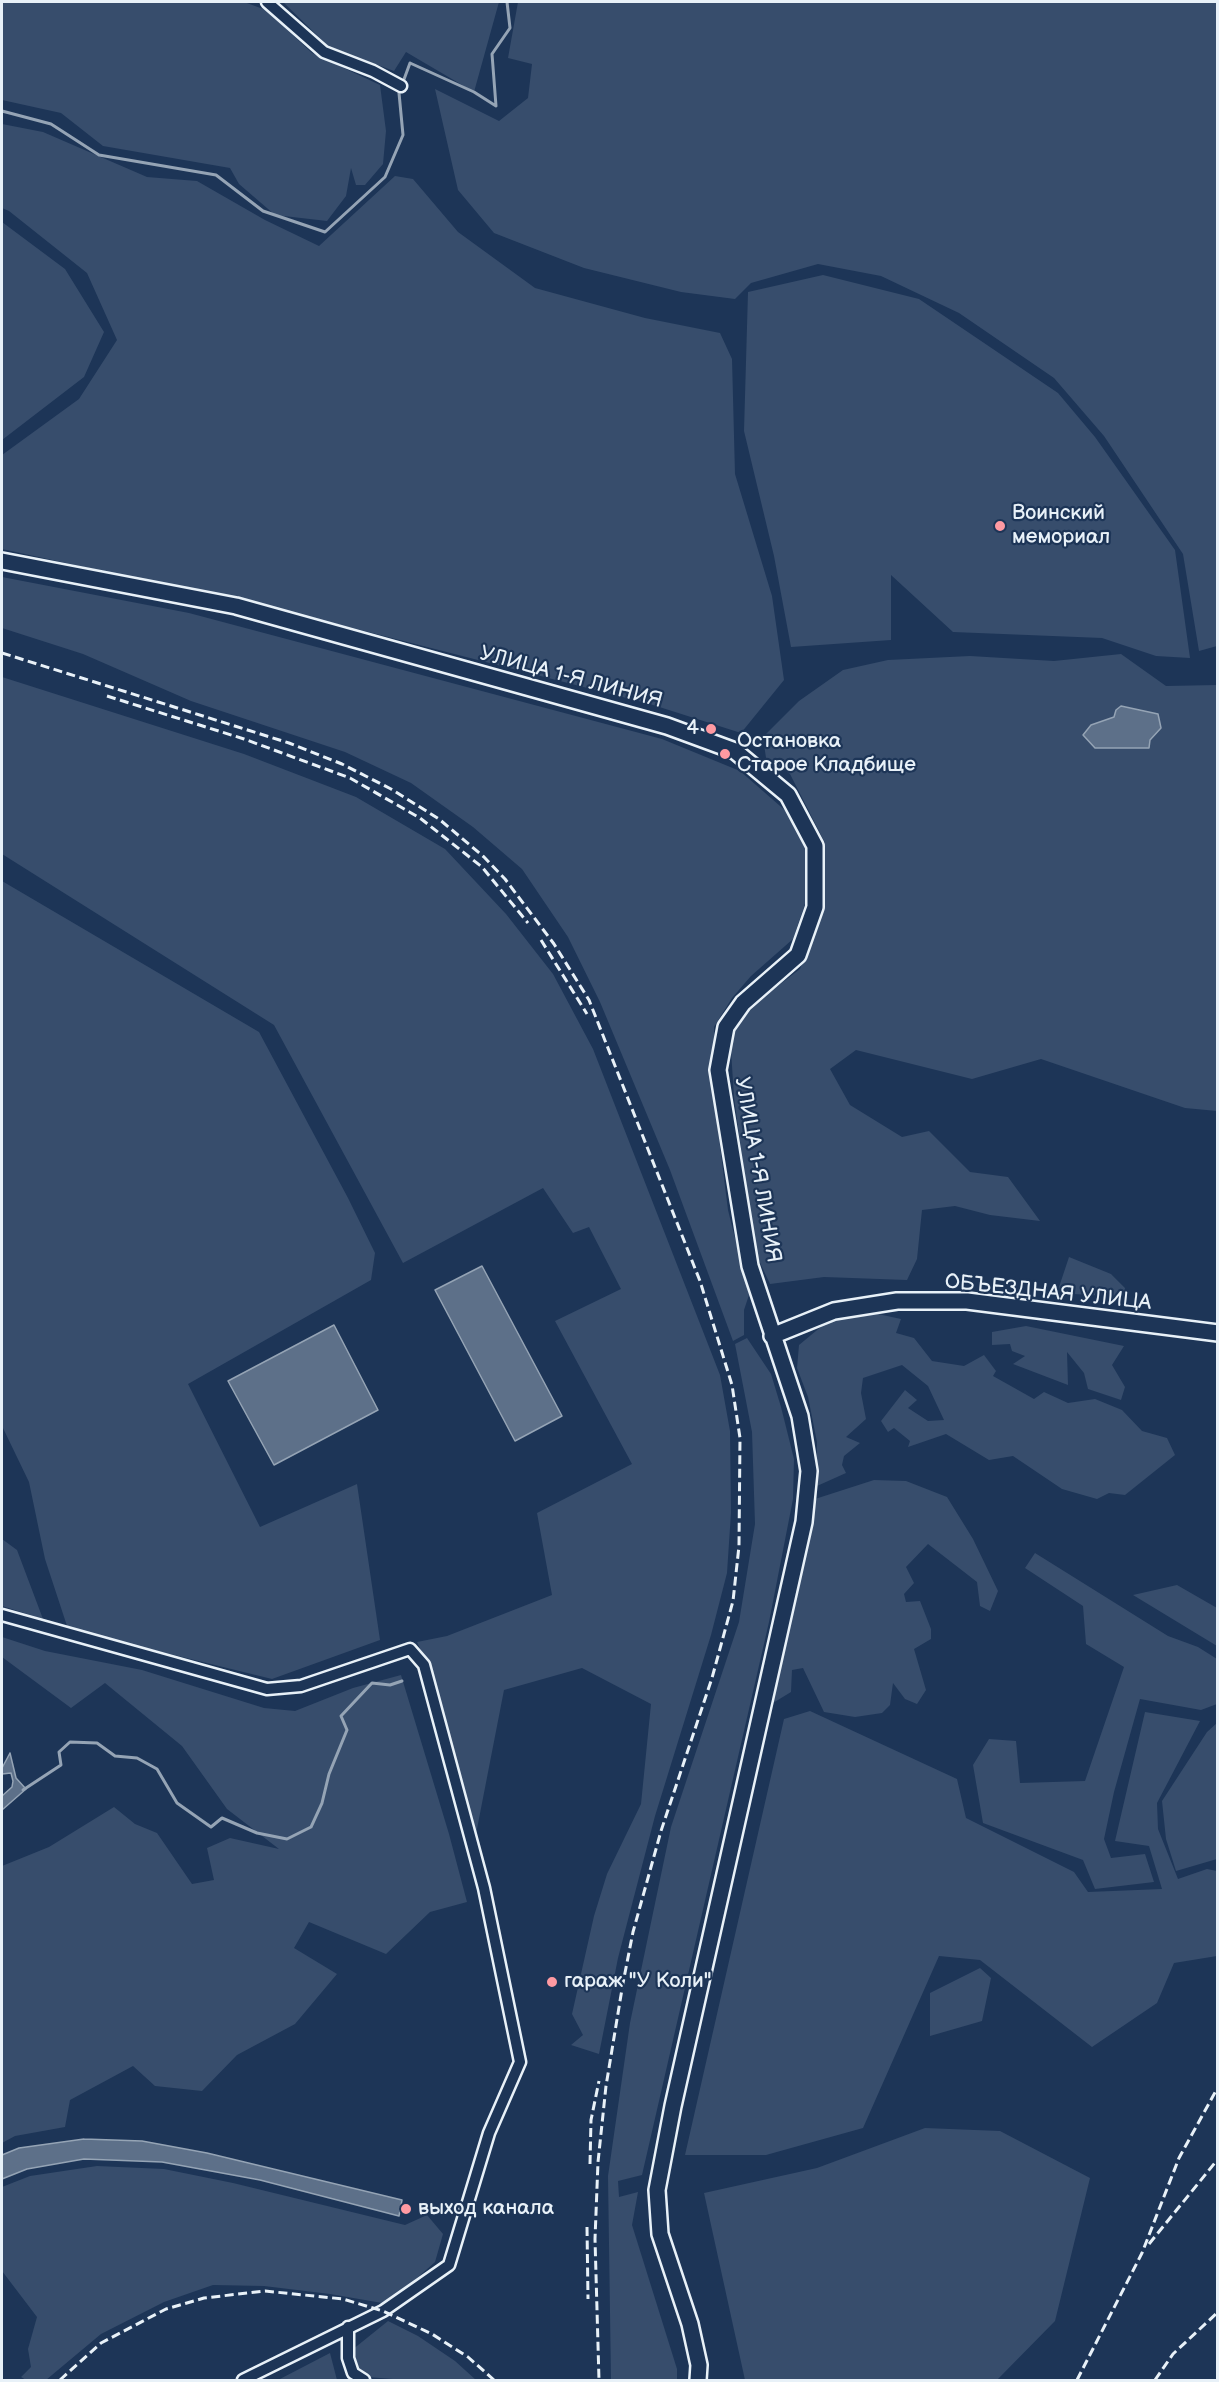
<!DOCTYPE html>
<meta charset="utf-8">
<style>
body{margin:0}
#map{position:relative;width:1219px;height:2382px;overflow:hidden;background:#1d3557;font-family:"Balsamiq Sans",sans-serif}
canvas{display:block}
.frame{position:absolute;inset:0;border:3px solid #e8f1f8;pointer-events:none}
</style>
<div id="map">
<canvas width="1219" height="2382"></canvas>
<div class="frame"></div>
</div>
<script>
const context = document.querySelector('canvas').getContext('2d');
context.lineJoin = 'round';
function paint(path, color) { context.fillStyle = color; context.fill(path, 'evenodd'); }
const shape = rows => new Path2D(rows.map(r => 'M' + r).join(''));
function strokePath(path, color, width, dash) { context.strokeStyle = color; context.lineWidth = width; context.lineCap = dash ? 'butt' : 'round'; context.setLineDash(dash || []); context.stroke(path); }
function drawText(font, color, halo, rows, align = 'center') {
  context.font = font + ' "Balsamiq Sans",sans-serif'; context.lineWidth = 4.5; context.setLineDash([]); context.textBaseline = 'middle'; context.strokeStyle = halo; context.fillStyle = color; for (const [text, x, y, turn = 0] of rows) {
    context.save(); context.translate(x, y); context.rotate((+turn || 0) * Math.PI / 180); context.textAlign = isNaN(turn) ? turn : align; if (halo) context.strokeText(text, 0, 0); context.fillText(text, 0, 0); context.restore();
  }
}
paint(shape([
 [2,2,244,2,266,10,312,53,380,85,386,131,383,164,365,185,356,185,351,168,346,196,327,221,275,215,239,184,230,168,103,146,61,113,2,100],
 [283,2,499,2,474,92,406,52,394,71,329,47],
 [518,2,1217,2,1217,646,1199,651,1183,554,1104,436,1054,378,959,313,881,276,818,264,751,283,735,299,681,292,584,268,494,233,458,190,435,89,499,121,528,98,532,64,508,58],
 [2,124,43,132,147,177,197,181,265,220,319,246,395,176,413,179,458,232,535,288,645,318,720,333,732,359,735,474,772,596,784,680,741,733,650,704,294,613,2,549,2,455,79,399,117,340,87,273,9,211,2,208],
 [2,222,65,269,104,332,84,377,2,440],
 [823,275,919,299,1058,393,1095,437,1175,550,1190,658,1156,656,1102,638,953,632,891,575,891,640,791,647,774,556,744,431,748,292],
 [2,577,189,613,662,739,740,771,795,819,806,851,806,901,793,939,751,976,732,998,714,1027,714,1098,728,1210,749,1295,744,1310,744,1335,733,1341,670,1170,600,1002,568,937,522,869,473,827,411,783,345,752,191,701,83,654,2,628],
 [1121,654,1166,686,1217,685,1217,1111,1185,1108,1041,1059,972,1079,856,1050,830,1069,850,1105,902,1137,929,1131,970,1172,1008,1177,1040,1221,990,1215,955,1206,922,1210,917,1259,907,1280,824,1277,770,1284,755,1252,734,1097,730,1035,758,1001,800,969,825,905,825,843,790,774,766,758,763,737,799,701,843,670,888,660,970,656,1054,661],
 [2,677,244,754,356,797,445,849,506,914,553,974,593,1049,720,1375,730,1431,731,1513,727,1573,711,1635,655,1816,618,1958,599,2054,571,2045,583,2035,572,2014,594,1916,607,1874,641,1804,651,1704,582,1668,504,1690,476,1834,472,1834,432,1675,417,1642,447,1636,552,1595,537,1513,632,1464,555,1321,621,1289,589,1227,573,1233,543,1188,403,1263,274,1025,2,854],
 [2,881,259,1032,348,1198,375,1253,371,1280,188,1384,260,1527,357,1484,380,1640,272,1679,68,1629,45,1559,29,1482,2,1426],
 [1069,1257,1111,1274,1125,1288,1124,1297,1057,1293],
 [878,1314,901,1319,896,1333,914,1338,932,1361,964,1366,984,1355,996,1371,993,1376,1034,1399,1044,1392,1068,1403,1095,1399,1122,1410,1142,1431,1167,1438,1175,1455,1125,1495,1109,1493,1097,1499,1062,1489,1013,1456,989,1460,946,1434,908,1447,910,1441,894,1428,888,1432,881,1421,905,1390,917,1400,908,1408,928,1421,944,1420,928,1386,902,1365,863,1378,861,1393,866,1419,846,1437,860,1443,844,1456,842,1465,846,1473,817,1486,817,1442,808,1397,797,1368,799,1345,828,1321],
 [1026,1326,1124,1346,1112,1365,1125,1387,1121,1400,1088,1389,1084,1373,1067,1352,1068,1385,1013,1364,1025,1356,1012,1351,1010,1344,992,1345,992,1332],
 [747,1338,771,1374,781,1407,794,1459,793,1499,769,1622,642,2175,618,2181,619,2197,638,2192,632,2225,677,2369,677,2380,611,2380,608,2176,630,2023,671,1827,739,1622,755,1524,752,1432,735,1344],
 [874,1480,906,1481,947,1497,973,1539,998,1591,990,1611,980,1606,977,1582,928,1544,906,1567,914,1583,904,1594,906,1602,920,1601,931,1629,931,1639,914,1649,926,1690,917,1704,905,1699,893,1683,890,1705,882,1713,855,1717,824,1712,803,1668,792,1670,791,1692,773,1703,815,1499],
 [2,1539,17,1550,43,1619,2,1606],
 [1035,1553,1168,1636,1198,1647,1217,1659,1217,1704,1201,1710,1140,1699,1114,1792,1104,1839,1111,1858,1145,1854,1154,1882,1095,1889,1083,1860,983,1823,973,1765,989,1739,1016,1741,1020,1783,1085,1781,1124,1667,1086,1644,1083,1606,1025,1568],
 [1177,1585,1217,1608,1217,1646,1133,1595],
 [2,1637,45,1651,142,1670,264,1708,295,1711,353,1688,401,1675,449,1834,467,1902,430,1912,386,1954,309,1922,294,1948,337,1974,295,2024,237,2055,202,2091,155,2086,133,2066,70,2100,65,2127,15,2136,2,2143,2,1866,49,1847,114,1807,135,1824,157,1833,192,1884,214,1880,207,1848,230,1838,279,1849,227,1809,182,1746,105,1683,71,1708,2,1657],
 [810,1711,957,1779,966,1818,1074,1872,1088,1892,1162,1889,1149,1846,1115,1841,1145,1712,1200,1721,1157,1803,1158,1829,1178,1879,1207,1869,1217,1871,1217,1956,1174,1963,1157,2003,1092,2047,980,1960,939,1956,863,2128,766,2155,685,2155,784,1719],
 [1217,1723,1217,1859,1176,1871,1166,1839,1162,1801,1207,1732],
 [980,1968,991,1978,982,2021,930,2036,930,1993],
 [925,2128,1000,2131,1090,2178,1055,2321,997,2380,745,2380,704,2193,817,2168],
 [97,2166,164,2169,233,2183,405,2225,427,2215,443,2234,435,2262,388,2304,330,2294,264,2286,213,2285,164,2302,101,2334,46,2380,26,2380,21,2377,31,2367,28,2349,37,2317,2,2271,2,2187,30,2176],
 [388,2321,418,2336,455,2361,476,2380,406,2380,367,2377,358,2380,352,2350],
 [330,2353,337,2380,278,2380]
]), '#374d6c');
const water = shape([
 [1121,706,1158,714,1161,728,1150,740,1149,748,1095,748,1083,735,1091,725,1114,717,1116,710,1121,706],
 [482,1266,562,1416,515,1441,435,1290,482,1266],
 [334,1325,378,1410,274,1465,228,1381,334,1325],
 [10,1753,16,1778,26,1789,2,1810,2,1796,12,1787,13,1781,11,1773,2,1774,2,1768,10,1753],
 [84,2139,142,2141,207,2153,402,2200,399,2216,260,2180,162,2162,84,2159,27,2169,2,2179,2,2155,19,2148,84,2139]
]);
paint(water, '#5d7089');
strokePath(water, '#95a4b5', 1.5);
strokePath(shape([
 [2,111,51,124,99,155,216,175,263,211,325,232,385,177,403,135,399,93,410,63,474,92,496,106,492,54,510,28,507,2],
 [23,1790,61,1765,59,1752,70,1742,97,1743,115,1756,137,1758,157,1769,177,1803,211,1827,222,1818,257,1833,287,1839,311,1827,322,1803,329,1774,347,1730,341,1716,372,1683,390,1685,402,1681]
]), '#95a4b5', 3);
const street = shape([
 [267,2,324,52,373,71,401,86],
 [2,1615,267,1689,301,1686,410,1649,424,1665,484,1888,520,2062,489,2133,449,2265,383,2311,243,2380],
 [348,2327,348,2358,353,2373,364,2380]
]);
const secondary = shape([
 [2,561,236,606,667,726,735,751,788,795,815,846,815,907,798,955,743,1003,726,1027,718,1070,750,1266,800,1416,809,1471,804,1522,673,2106,657,2190,660,2234,690,2324,699,2365,698,2380],
 [772,1336,834,1311,897,1301,967,1301,1218,1333]
]);
strokePath(street, '#e8f1f8', 15);
strokePath(secondary, '#e8f1f8', 20);
strokePath(street, '#1d3557', 10);
strokePath(secondary, '#1d3557', 15);
strokePath(shape([
 [2,653,289,743,342,764,391,789,439,819,484,857,505,879,554,944,589,1000,700,1281,732,1385,740,1438,739,1546,733,1601,712,1678,661,1831,633,1932,623,1983,606,2086,598,2162,595,2239,599,2380],
 [107,696,244,739,350,778,420,818,482,867,528,923],
 [541,940,587,1014],
 [590,2164,591,2120,599,2081],
 [587,2227,588,2299],
 [1149,2244,1218,2159],
 [60,2380,101,2343,166,2309,204,2298,265,2291,343,2299,383,2311,432,2334,468,2357,494,2380],
 [1077,2380,1142,2253,1179,2158,1218,2087],
 [1155,2380,1173,2354,1218,2312]
]), '#e8f1f8', 3, [9, 4.5]);
for (const [x, y, r, color] of [
 [1000,526,6,"#ff9aa2"],
 [711,729,6,"#ff9aa2"],
 [725,754,6,"#ff9aa2"],
 [552,1982,6,"#ff9aa2"],
 [406,2209,6,"#ff9aa2"]
]) { const dot = new Path2D(); dot.arc(x, y, r, 0, 2 * Math.PI); context.fillStyle = color; context.fill(dot); strokePath(dot, '#1d3557', 2); }
drawText('21px', '#e8f1f8', '#1d3557', [
 ["Воинский",1012,514],
 ["мемориал",1012,538],
 ["4",699,729,"right"],
 ["Остановка",737,742],
 ["Старое Кладбище",737,766],
 ["гараж \"У Коли\"",564,1982],
 ["выход канала",418,2209]
], 'left');
drawText('21px', '#e8f1f8', '#1d3557', [
 ["УЛИЦА 1-Я ЛИНИЯ",571,678,15],
 ["УЛИЦА 1-Я ЛИНИЯ",757,1170,80],
 ["ОБЪЕЗДНАЯ УЛИЦА",1048,1293,6]
]);
</script>
